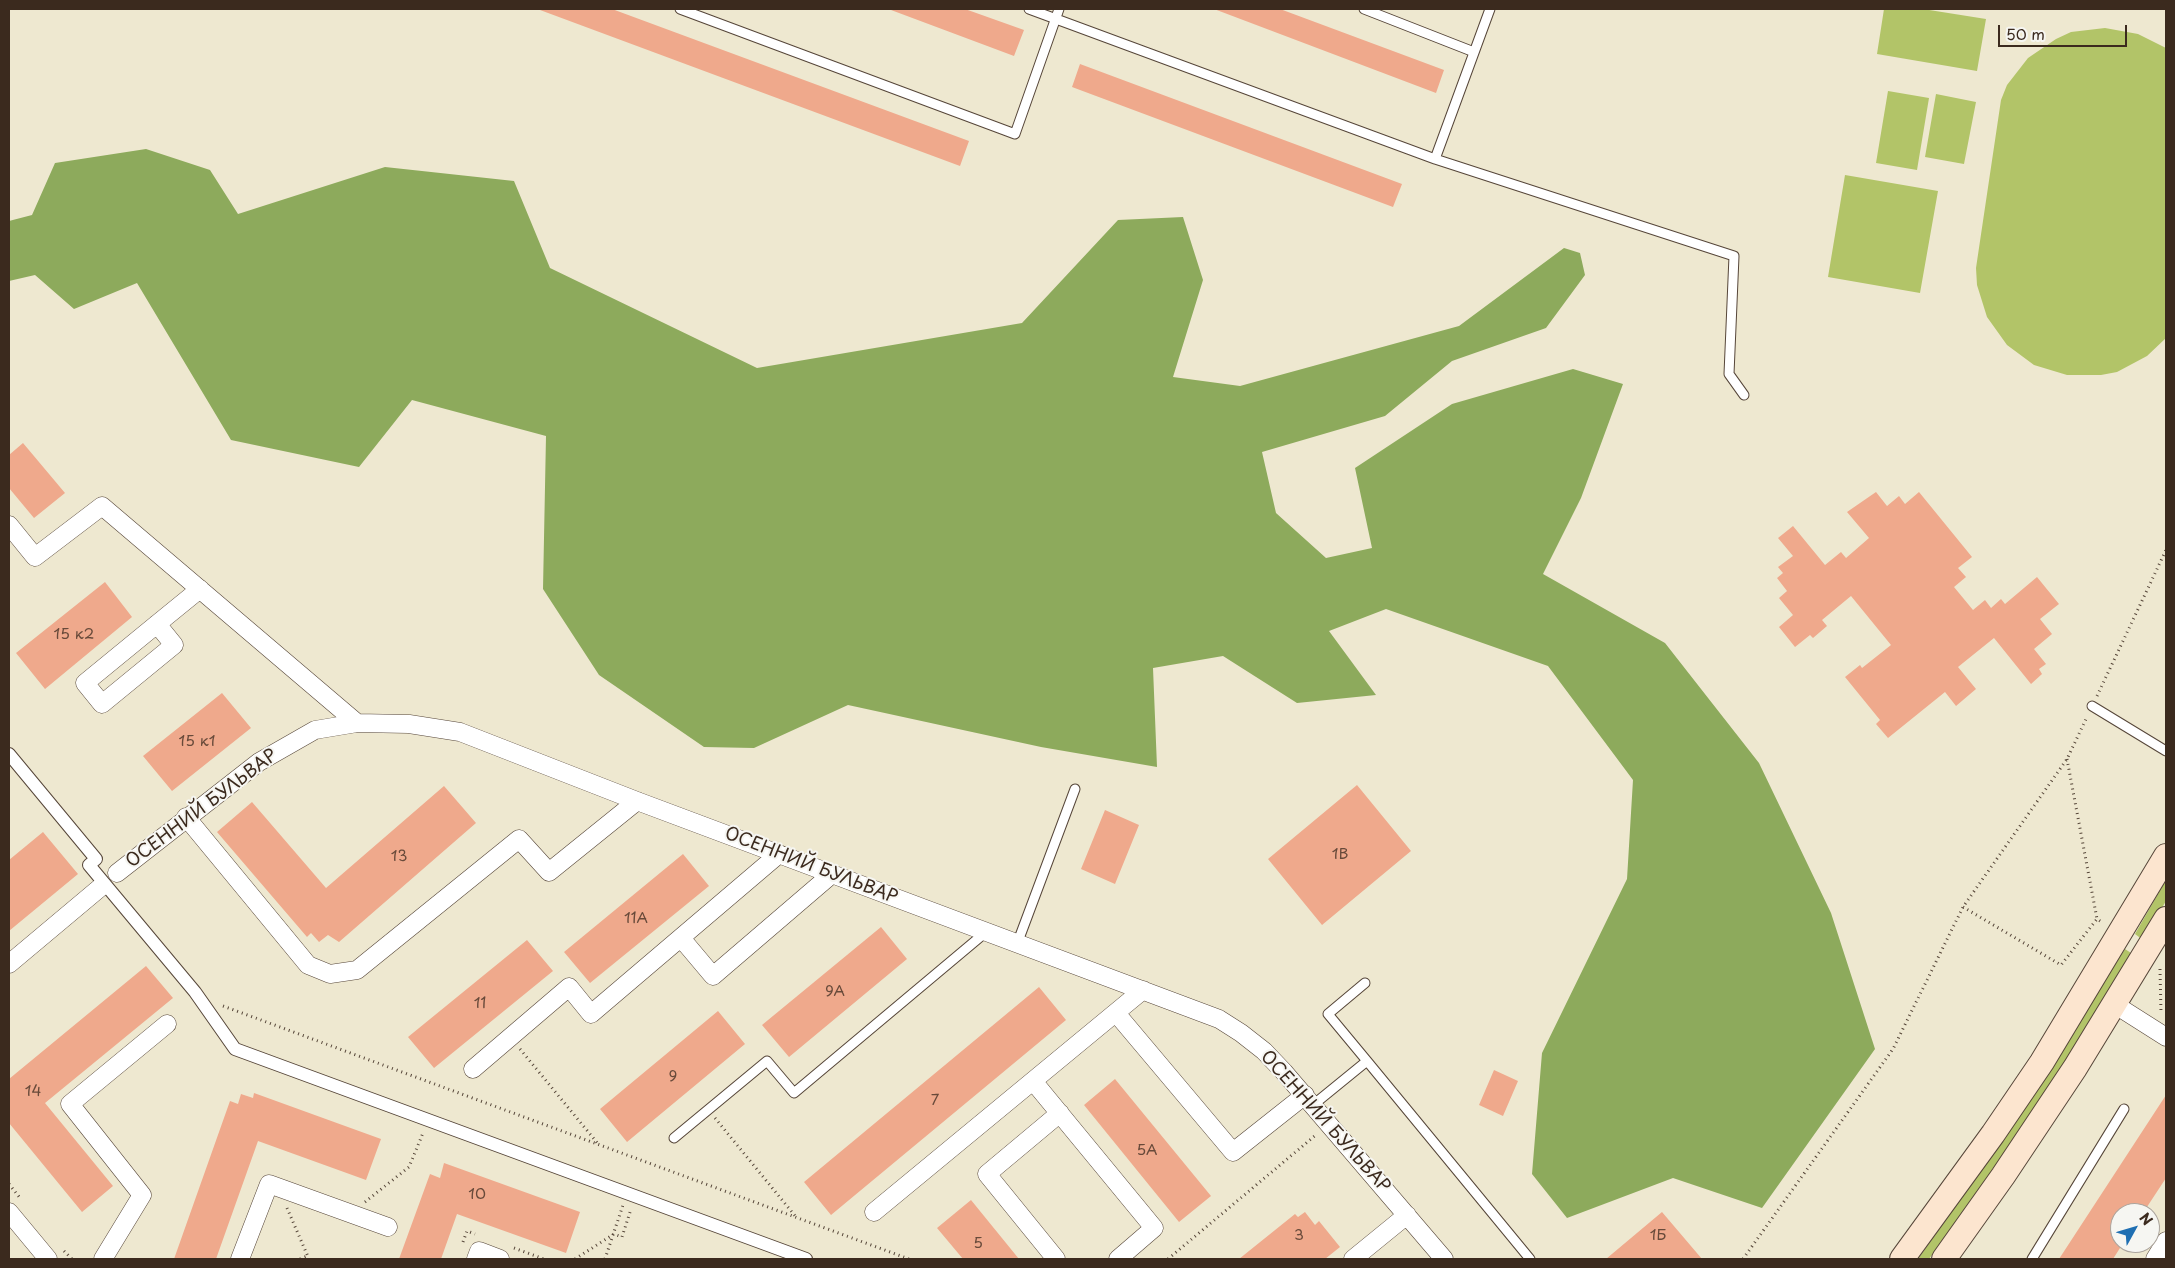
<!DOCTYPE html>
<meta charset="utf-8">
<style>
body{margin:0}
#map{position:relative;width:2175px;height:1268px;overflow:hidden;background:#eee8d0;font-family:"Playpen Sans",sans-serif}
canvas{display:block}
.frame{position:absolute;inset:0;border:10px solid #3b2a1e;pointer-events:none}
.north{position:absolute;left:2110px;top:1203px;width:50px;height:50px;box-sizing:border-box;background:#f6f6f2;border:1px solid #aba49d;border-radius:50%;rotate:51deg;font-size:14px;font-weight:700;line-height:20px;text-align:center;color:#3b2a1e}
.north::after{content:'';display:block;margin:auto;width:18px;height:22px;background:#1f6fb2;clip-path:polygon(50% 0,100% 100%,50% 72%,0 100%)}
.scale{position:absolute;left:1998px;top:25px;width:129px;height:22px;box-sizing:border-box;border:2px solid #3b2a1e;border-top:0;padding-left:6px;font-size:15px;line-height:18px;white-space:nowrap;color:#3b2a1e;-webkit-text-stroke:4px #f6f6f2;paint-order:stroke}
</style>
<div id="map">
<canvas width="2175" height="1268"></canvas>
<div class="frame"></div>
<div class="north">N</div>
<div class="scale">50 m</div>
</div>
<script>
const context = document.querySelector('canvas').getContext('2d');
context.lineJoin = 'round';
function paint(path, color) { context.fillStyle = color; context.fill(path, 'evenodd'); }
const shape = rows => new Path2D(rows.map(r => 'M' + r).join(''));
function strokePath(path, color, width, dash) { context.strokeStyle = color; context.lineWidth = width; context.lineCap = dash ? 'butt' : 'round'; context.setLineDash(dash || []); context.stroke(path); }
function drawText(font, color, halo, rows, align = 'center') {
  context.font = font + ' "Playpen Sans",sans-serif'; context.lineWidth = 4; context.setLineDash([]); context.textBaseline = 'middle'; context.strokeStyle = halo; context.fillStyle = color; for (const [text, x, y, turn = 0] of rows) {
    context.save(); context.translate(x, y); context.rotate((+turn || 0) * Math.PI / 180); context.textAlign = isNaN(turn) ? turn : align; if (halo) context.strokeText(text, 0, 0); context.fillText(text, 0, 0); context.restore();
  }
}
paint(shape([
 [1884,9,1923,9,1986,19,1977,71,1877,54],
 [2105,28,2138,34,2166,48,2166,338,2147,356,2117,372,2101,375,2067,375,2034,365,2007,345,1987,317,1977,285,1976,268,2001,100,2007,85,2028,58,2056,39,2071,32],
 [1888,91,1929,98,1917,170,1876,163],
 [1936,94,1976,102,1964,164,1925,157],
 [1845,175,1938,191,1920,293,1828,277],
 [2166,880,2166,901,2143,940,2135,934],
 [2125,949,2134,955,2023,1127,1929,1259,1918,1259,2016,1120]
]), '#b2c468');
paint(shape([
 [146,149,210,170,238,214,385,167,514,181,550,268,757,368,1022,323,1118,220,1183,217,1203,280,1173,377,1240,386,1459,326,1564,248,1580,253,1585,275,1546,328,1452,361,1385,416,1262,452,1276,513,1326,558,1372,548,1355,468,1452,404,1573,369,1623,384,1581,498,1543,574,1665,643,1759,763,1831,913,1875,1049,1762,1208,1673,1178,1567,1218,1532,1174,1542,1053,1627,879,1633,780,1548,666,1386,609,1329,631,1376,695,1297,703,1223,656,1153,668,1157,767,1041,747,848,705,754,748,704,747,599,675,543,589,546,436,412,400,359,467,231,440,137,283,74,309,35,275,9,281,9,221,32,215,55,163]
]), '#8daa5c');
paint(shape([
 [540,9,612,9,969,141,960,166,540,10],
 [891,9,965,9,1024,30,1014,56,891,10],
 [1214,9,1280,9,1444,70,1436,93],
 [1080,64,1402,184,1393,207,1072,87],
 [23,443,65,493,34,518,9,488,9,455],
 [1876,492,1887,506,1899,496,1905,504,1919,492,1972,557,1958,568,1966,577,1954,587,1973,610,1985,600,1991,608,2001,599,2005,604,2037,577,2059,604,2040,619,2052,634,2034,649,2046,664,2039,669,2042,674,2031,684,1994,638,1958,667,1976,689,1956,706,1945,692,1888,738,1876,724,1880,720,1845,677,1860,665,1862,668,1891,645,1851,596,1822,620,1827,626,1813,638,1810,635,1795,647,1779,627,1793,615,1779,598,1787,591,1777,578,1783,573,1778,567,1793,556,1778,538,1793,526,1825,565,1841,552,1846,558,1869,538,1847,512],
 [105,582,132,617,45,689,16,653],
 [222,693,251,728,172,791,143,756],
 [1357,785,1411,851,1322,925,1268,859],
 [444,786,476,823,339,942,328,935,319,942,311,933,307,937,217,832,252,802,326,888],
 [1105,810,1139,825,1115,884,1081,869],
 [43,832,78,874,9,931,9,860],
 [683,854,709,886,590,983,564,952],
 [881,927,907,959,789,1057,762,1025],
 [527,940,553,971,434,1068,408,1037],
 [146,966,173,998,45,1103,113,1186,82,1212,9,1123,9,1079],
 [1039,987,1066,1020,831,1215,804,1182],
 [718,1011,745,1044,627,1142,600,1109],
 [1494,1070,1518,1081,1503,1116,1479,1105],
 [1115,1079,1211,1196,1179,1222,1084,1105],
 [254,1093,381,1139,366,1180,258,1141,216,1259,174,1259,230,1101,238,1104,241,1094,253,1098],
 [2166,1095,2166,1178,2143,1213,2120,1213,2120,1248,2113,1259,2059,1259],
 [444,1163,580,1212,566,1253,457,1214,441,1259,399,1259,430,1174,440,1178],
 [971,1200,1019,1259,963,1259,937,1228],
 [1305,1212,1315,1225,1319,1221,1340,1247,1325,1259,1239,1259,1295,1214,1298,1217],
 [1662,1212,1702,1259,1606,1259]
]), '#efa98c');
const service = shape([
 [680,9,1015,134,1059,9],
 [1029,9,1435,159],
 [1364,9,1474,52],
 [1490,9,1435,159,1734,256,1729,374,1744,395],
 [2092,706,2166,751],
 [1017,944,1075,789],
 [1365,983,1328,1014,1367,1061],
 [1313,1105,1367,1061,1530,1259],
 [674,1138,767,1061,794,1093,986,932],
 [2032,1259,2124,1109]
]);
const pedestrian = shape([
 [9,754,96,859,89,865,195,992,235,1049,806,1259]
]);
const minor = shape([
 [9,525,35,557,102,506,357,723],
 [157,624,174,645,102,704,85,683,157,624,200,589],
 [186,817,308,965,330,974,357,970,519,839,549,872,637,801],
 [117,873,259,762,315,730,357,723,409,724,460,732,637,801,1219,1019,1241,1033,1264,1051,1284,1072,1444,1259],
 [681,938,713,976,832,874],
 [9,964,102,886],
 [2114,1004,2166,1037],
 [1116,1013,1233,1152,1305,1095],
 [473,1069,569,987,591,1014,779,854],
 [1033,1081,1154,1228,1118,1259],
 [9,1212,48,1259],
 [874,1212,1143,990],
 [103,1259,142,1195,70,1104,167,1024],
 [240,1259,269,1184,388,1227],
 [476,1259,479,1251,500,1259],
 [1056,1259,987,1174,1060,1113],
 [1353,1259,1407,1215],
 [2155,1259,2166,1241]
]);
const secondary = shape([
 [1902,1259,1993,1134,2042,1062,2166,856],
 [1944,1259,2003,1176,2075,1068,2166,919]
]);
strokePath(service, '#564639', 11);
strokePath(pedestrian, '#564639', 14);
strokePath(minor, '#564639', 19);
strokePath(secondary, '#564639', 26);
strokePath(shape([
 [2097,696,2166,550],
 [2067,759,2097,919],
 [1963,907,2061,965,2097,919,2103,923],
 [2160,969,2161,1013],
 [223,1006,909,1259],
 [520,1049,599,1145],
 [715,1118,796,1217],
 [9,1184,20,1198],
 [365,1202,409,1167,423,1133],
 [287,1208,309,1259],
 [463,1242,467,1231,475,1234],
 [514,1248,544,1259],
 [64,1251,72,1259],
 [300,1259,307,1256],
 [575,1259,614,1234,622,1237,631,1209],
 [605,1259,623,1205],
 [1168,1259,1317,1134],
 [1743,1259,1893,1049,1963,907,2067,759,2087,717]
]), '#564639', 3, [1, 4]);
strokePath(service, '#fff', 9);
strokePath(pedestrian, '#fff', 12);
strokePath(minor, '#fff', 18);
strokePath(secondary, '#fce5cf', 24);
drawText('15px', '#684a3a', null, [
 ["15 к2",74,635],
 ["15 к1",197,742],
 ["1В",1340,855],
 ["13",399,857],
 ["11А",636,919],
 ["9А",835,992],
 ["11",480,1004],
 ["9",673,1077],
 ["14",33,1092],
 ["7",935,1101],
 ["5А",1147,1151],
 ["10",477,1195],
 ["3",1299,1236],
 ["1Б",1658,1236],
 ["5",978,1244]
]);
drawText('18px', '#3b2a1e', '#f6f6f2', [
 ["ОСЕННИЙ БУЛЬВАР",202,809,-37],
 ["ОСЕННИЙ БУЛЬВАР",811,866,21],
 ["ОСЕННИЙ БУЛЬВАР",1325,1122,48]
]);
</script>
